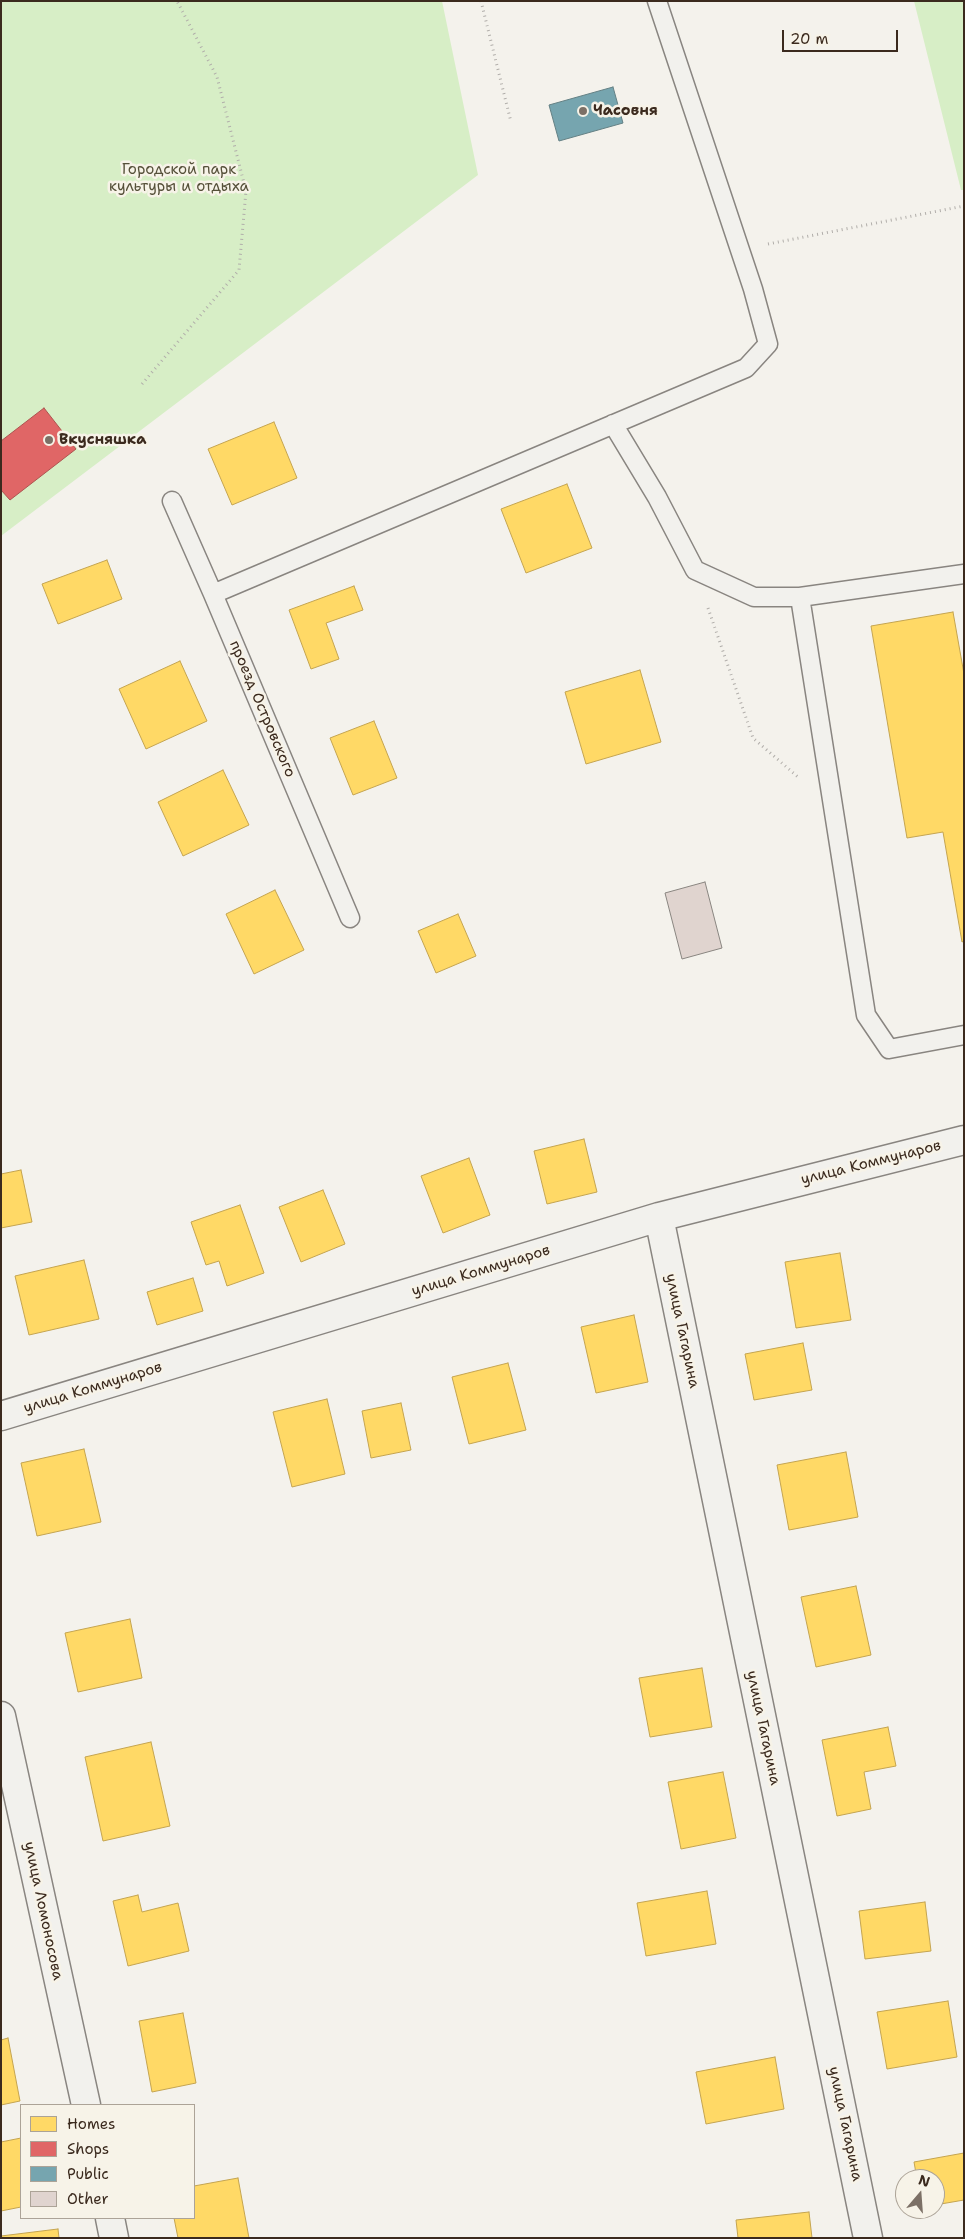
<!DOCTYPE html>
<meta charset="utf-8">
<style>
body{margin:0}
#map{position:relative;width:965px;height:2239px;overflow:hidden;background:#f4f2ec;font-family:"Shantell Sans",sans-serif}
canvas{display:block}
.frame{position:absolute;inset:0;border:2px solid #3b2a1e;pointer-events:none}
.legend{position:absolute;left:20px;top:2104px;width:175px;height:115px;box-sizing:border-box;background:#f7f3e8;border:1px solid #aca397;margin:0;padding:6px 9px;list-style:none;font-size:15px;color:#3b2a1e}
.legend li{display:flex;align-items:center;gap:10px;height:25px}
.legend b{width:25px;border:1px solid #aca397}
.north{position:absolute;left:895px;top:2169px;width:50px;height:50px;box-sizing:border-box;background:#f7f3e8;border:1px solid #aca397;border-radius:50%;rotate:18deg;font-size:14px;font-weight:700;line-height:20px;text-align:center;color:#3b2a1e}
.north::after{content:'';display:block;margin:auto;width:18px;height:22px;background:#7c7066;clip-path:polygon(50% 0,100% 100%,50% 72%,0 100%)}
.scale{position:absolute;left:782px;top:30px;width:116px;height:22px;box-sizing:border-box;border:2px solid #3b2a1e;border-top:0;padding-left:6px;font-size:15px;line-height:18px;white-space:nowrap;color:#3b2a1e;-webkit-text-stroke:4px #f7f3e8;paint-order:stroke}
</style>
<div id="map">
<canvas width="965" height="2239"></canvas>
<div class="frame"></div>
<ul class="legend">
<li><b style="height:14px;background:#ffd966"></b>Homes</li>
<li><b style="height:14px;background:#e06666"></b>Shops</li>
<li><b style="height:14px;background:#76a5af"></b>Public</li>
<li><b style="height:14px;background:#e0d4cf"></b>Other</li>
</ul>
<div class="north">N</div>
<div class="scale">20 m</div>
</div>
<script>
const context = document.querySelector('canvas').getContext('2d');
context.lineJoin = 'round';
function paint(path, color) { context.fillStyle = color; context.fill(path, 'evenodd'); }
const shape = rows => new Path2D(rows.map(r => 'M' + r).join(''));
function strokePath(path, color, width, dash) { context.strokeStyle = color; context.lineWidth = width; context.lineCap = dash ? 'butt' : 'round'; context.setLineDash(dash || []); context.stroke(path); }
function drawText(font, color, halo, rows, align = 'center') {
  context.font = font + ' "Shantell Sans",sans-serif'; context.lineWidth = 5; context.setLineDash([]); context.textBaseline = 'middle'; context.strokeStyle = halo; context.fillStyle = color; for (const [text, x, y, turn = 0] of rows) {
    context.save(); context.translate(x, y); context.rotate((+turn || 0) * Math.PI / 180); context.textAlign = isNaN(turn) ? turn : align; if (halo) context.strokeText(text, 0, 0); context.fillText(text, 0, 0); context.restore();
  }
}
paint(shape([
 [1,1,442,1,478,175,1,536],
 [914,1,964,1,964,190,961,190]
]), '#d7eec6');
const homes = shape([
 [274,422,297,478,232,505,208,449,274,422],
 [567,484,592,548,526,573,501,509,567,484],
 [107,560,122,599,58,624,42,584,107,560],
 [354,586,363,610,326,623,339,659,311,669,289,610,354,586],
 [953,612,964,674,964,941,962,942,943,832,907,838,871,626,953,612],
 [180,661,207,721,146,749,119,689,180,661],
 [640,670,661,742,586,764,565,692,640,670],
 [374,721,397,778,353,795,330,738,374,721],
 [223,770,249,825,183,856,158,802,223,770],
 [275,890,304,950,254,974,226,914,275,890],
 [458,914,476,956,436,973,418,931,458,914],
 [584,1139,597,1192,547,1204,534,1151,584,1139],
 [469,1158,490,1215,443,1233,421,1176,469,1158],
 [21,1170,32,1222,1,1228,1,1174,21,1170],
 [323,1190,345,1244,301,1262,279,1207,323,1190],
 [240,1205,264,1273,227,1286,219,1261,206,1265,191,1222,240,1205],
 [840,1253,851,1320,796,1328,785,1262,840,1253],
 [84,1260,99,1319,29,1335,15,1276,84,1260],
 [193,1278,203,1311,157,1325,147,1292,193,1278],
 [634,1315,648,1382,596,1393,581,1327,634,1315],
 [803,1343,812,1390,754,1400,745,1354,803,1343],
 [508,1363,526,1430,469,1444,452,1377,508,1363],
 [327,1399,345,1474,292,1487,273,1412,327,1399],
 [401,1403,411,1450,371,1458,362,1411,401,1403],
 [84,1449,101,1522,37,1536,21,1463,84,1449],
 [846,1452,858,1517,789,1530,777,1465,846,1452],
 [856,1586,871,1655,816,1667,801,1597,856,1586],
 [130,1619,142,1678,78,1692,65,1633,130,1619],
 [702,1668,712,1727,650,1737,639,1678,702,1668],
 [888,1727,896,1766,864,1772,871,1809,837,1816,822,1740,888,1727],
 [151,1742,170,1826,103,1841,85,1757,151,1742],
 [723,1772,736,1838,681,1849,668,1782,723,1772],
 [707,1891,716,1944,646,1956,637,1903,707,1891],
 [138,1895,142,1912,178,1903,189,1951,128,1966,113,1901,138,1895],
 [925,1902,931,1951,865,1959,859,1911,925,1902],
 [948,2001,957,2057,887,2069,877,2012,948,2001],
 [183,2013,196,2083,152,2092,139,2021,183,2013],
 [8,2038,20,2101,1,2105,1,2040,8,2038],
 [775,2057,784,2109,706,2124,696,2072,775,2057],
 [21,2138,21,2207,1,2211,1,2142,21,2138],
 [964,2153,964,2200,935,2205,935,2179,917,2179,914,2162,964,2153],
 [238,2178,249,2238,178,2238,174,2218,194,2218,194,2186,238,2178],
 [809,2212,812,2238,738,2238,736,2220,809,2212],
 [58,2229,59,2238,1,2238,1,2236,58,2229]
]);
paint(homes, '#ffd966');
strokePath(homes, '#c4a450', 1);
const shops = shape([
 [44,408,76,449,10,500,1,490,1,441,44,408]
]);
paint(shops, '#e06666');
strokePath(shops, '#ae5450', 1);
const public = shape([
 [613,87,623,123,559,141,549,105,613,87]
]);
paint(public, '#76a5af');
strokePath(public, '#648084', 1);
const building = shape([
 [705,882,722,948,682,959,665,893,705,882]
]);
paint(building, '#e0d4cf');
strokePath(building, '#898580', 1);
const lane = shape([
 [613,424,657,497,695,570,754,597,800,597,964,574],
 [172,501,213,594,350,918],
 [213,594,746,368,768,344,753,289,657,1],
 [800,597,866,1015,889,1049,964,1035]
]);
const street = shape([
 [659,1217,868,2238],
 [1,1416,659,1217,964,1140],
 [1,1716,86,2105],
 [110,2218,114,2238]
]);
strokePath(lane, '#898580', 21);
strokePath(street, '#898580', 31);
strokePath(shape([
 [481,1,511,122],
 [768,244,964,206],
 [142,384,239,270,246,191,217,77,177,1],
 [708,608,753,738,798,777]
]), '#b1aeaa', 3, [1, 4]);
strokePath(lane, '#f2f1ed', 18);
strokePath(street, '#f2f1ed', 28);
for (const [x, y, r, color] of [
 [583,111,5,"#7c7066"],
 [49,440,5,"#7c7066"]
]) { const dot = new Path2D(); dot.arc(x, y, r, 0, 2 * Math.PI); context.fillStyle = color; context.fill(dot); strokePath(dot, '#f7f3e8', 2); }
drawText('bold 15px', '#3b2a1e', '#f7f3e8', [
 ["Часовня",593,111],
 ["Вкусняшка",59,440]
], 'left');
drawText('15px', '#555039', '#f7f3e8', [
 ["Городской парк",179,170],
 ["культуры и отдыха",179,187]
]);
drawText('15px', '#3b2a1e', '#f7f3e8', [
 ["проезд Островского",262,709,67],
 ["улица Коммунаров",871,1163,-14],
 ["улица Коммунаров",481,1271,-17],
 ["улица Гагарина",682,1331,78],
 ["улица Коммунаров",93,1388,-17],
 ["улица Гагарина",763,1728,78],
 ["улица Ломоносова",43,1911,78],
 ["улица Гагарина",845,2124,78]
]);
</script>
